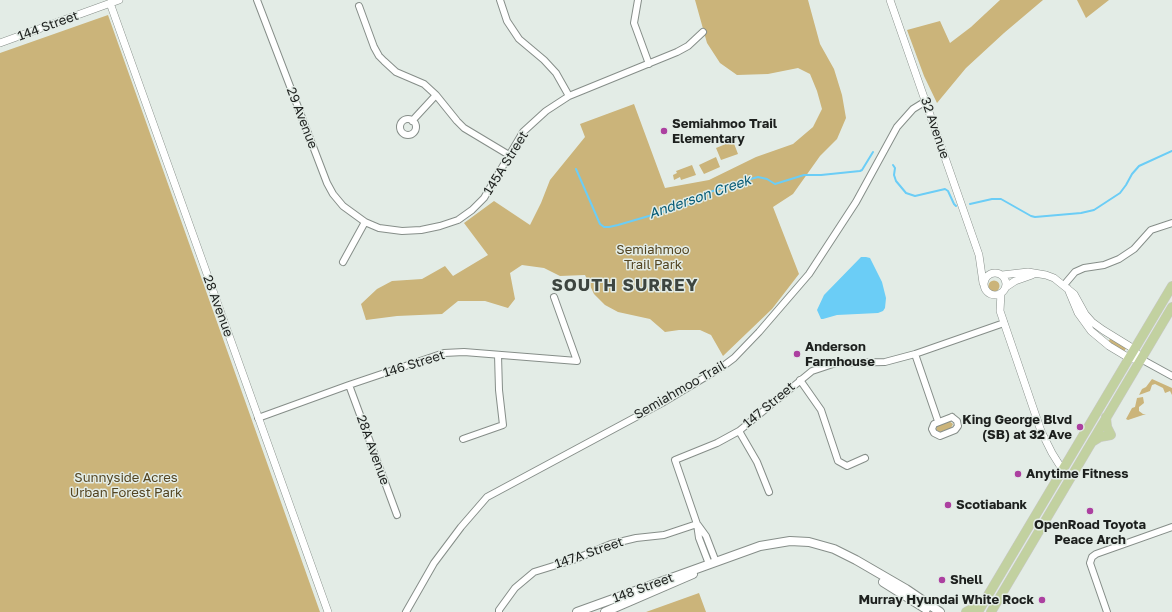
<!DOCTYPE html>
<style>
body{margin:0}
canvas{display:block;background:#e3ece6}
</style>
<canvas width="1172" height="612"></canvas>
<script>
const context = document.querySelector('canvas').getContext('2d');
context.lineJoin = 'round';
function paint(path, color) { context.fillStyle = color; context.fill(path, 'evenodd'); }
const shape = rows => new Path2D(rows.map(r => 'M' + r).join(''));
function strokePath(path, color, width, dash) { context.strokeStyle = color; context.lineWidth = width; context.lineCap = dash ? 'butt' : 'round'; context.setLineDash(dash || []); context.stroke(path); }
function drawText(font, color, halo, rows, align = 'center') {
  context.font = font + ' "Golos Text",sans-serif'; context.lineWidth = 3; context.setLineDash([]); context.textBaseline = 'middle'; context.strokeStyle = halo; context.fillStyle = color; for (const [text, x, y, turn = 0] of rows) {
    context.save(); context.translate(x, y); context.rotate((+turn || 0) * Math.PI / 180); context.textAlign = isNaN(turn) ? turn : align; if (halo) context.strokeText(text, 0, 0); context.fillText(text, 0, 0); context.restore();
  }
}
paint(shape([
 [695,0,808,0,820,44,834,69,842,95,846,118,837,139,820,156,793,194,773,207,799,274,772,309,723,356,711,335,700,330,679,330,665,332,650,319,618,312,605,305,594,294,585,275,560,276,544,268,522,265,510,273,515,299,508,308,485,301,458,301,442,314,397,316,366,320,361,304,377,289,392,281,422,279,445,266,453,276,488,255,464,223,494,201,530,225,541,203,550,180,585,137,580,124,634,104,665,188,709,180,756,157,793,144,813,127,822,109,817,91,810,74,798,68,768,74,737,75,720,63,707,43],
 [1000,0,1043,0,1004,33,966,68,937,103,924,76,907,30,940,21,950,43,971,27],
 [1077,0,1109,0,1086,18],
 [108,15,320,612,0,612,0,53],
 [733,141,738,154,721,160,716,148],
 [716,157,720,167,704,174,699,165],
 [692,165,696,175,681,180,680,177,674,180,673,175,677,173,676,171],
 '988.5 286a5.5 5.5 0 1 1 11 0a5.5 5.5 0 1 1-11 0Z',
 [1110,339,1112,339,1126,348,1124,352,1108,342],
 [1152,379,1172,388,1172,395,1170,391,1165,393,1163,388,1155,384,1152,385,1150,391,1139,395,1142,389,1146,387],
 [1143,397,1144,403,1139,407,1139,411,1143,414,1146,414,1128,420,1126,419,1132,408,1135,407,1137,398],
 [949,421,953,424,951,428,940,432,936,430,937,426],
 [699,593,706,612,646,612]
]), '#cbb47a');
paint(shape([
 [861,257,866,257,870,258,882,282,886,298,885,308,883,311,878,313,837,315,823,319,821,319,817,310,824,295]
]), '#6bcdf6');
strokePath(shape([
 [893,165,895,168,894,175,896,181,906,193,915,196,945,189,948,191,954,204,956,206],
 [576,169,600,224,604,227,609,227,618,225,690,204,710,192,743,181,758,177,767,179,775,184,804,175,821,175,860,171,862,170,873,152],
 [970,204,992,199,1001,199,1031,216,1035,217,1081,213,1094,210,1120,193,1126,185,1132,174,1139,166,1172,151]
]), '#6bcdf6', 2);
const minor = shape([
 [257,0,327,183,333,194,343,206,365,222,379,228,402,231,421,230,440,226,458,220,472,210,484,198,523,132,546,111,569,96,677,52,688,46,703,32],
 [500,0,507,21,519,39,544,60,556,73,569,96],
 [638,0,634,23,649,64],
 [359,6,374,47,379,56,384,61,396,72,424,84,436,95,457,121,464,128,509,155],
 '400 127a8 8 0 1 1 16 0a8 8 0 1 1-16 0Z',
 [412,121,436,95],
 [343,262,365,222],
 [1064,285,1075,272,1084,268,1104,265,1119,259,1134,249,1151,230,1172,223],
 [915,354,938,421],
 [1141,359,1172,376],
 [800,380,821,410,838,461,847,466,865,458],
 [349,385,397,515],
 [952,417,957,421,958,426,955,430,940,436,934,433,932,429,934,424,952,417],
 [258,418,349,385,444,353,464,352,577,361,554,297],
 [739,431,757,462,769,492],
 [463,439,503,425,499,390,498,355],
 [698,525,706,536,716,562],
 [709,564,699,538,697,524,675,460,717,443,739,431,812,371,836,363,885,362,915,354,1004,323],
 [406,612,434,563,461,527,487,497,662,403,722,367,734,358,759,332,809,274,856,202,897,127,913,109,926,101],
 [499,612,499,610,515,588,534,572,573,560,611,544,636,538,664,535,697,524],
 [1107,612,1090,563,1092,557,1096,554,1172,527]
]);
const tertiary = shape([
 [890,0,979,255,983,283],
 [110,3,328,612],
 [0,43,119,0],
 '984 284a11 11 0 1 1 22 0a11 11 0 1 1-22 0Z',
 [1002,275,1028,272,1046,275,1054,278,1074,294,1085,314,1092,322,1103,330,1129,346,1134,349,1141,359],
 [1006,287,1015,281,1032,275],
 [1068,289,1078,313,1091,331,1109,346,1129,358,1133,359],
 [1001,293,1000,311,1041,431,1052,453,1062,469]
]);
const secondary = shape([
 [883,582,926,609],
 [577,612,760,546,790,541,809,542,834,549,856,560,906,589,940,612],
 [605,612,693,574]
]);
const primary = shape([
 [1092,442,1100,437,1111,435,1107,427,1106,417],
 [966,612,981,604],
 [978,612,1172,286],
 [991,612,1172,307]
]);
strokePath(minor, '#868e89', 8);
strokePath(tertiary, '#868e89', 8);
strokePath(secondary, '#868e89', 10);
strokePath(primary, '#c9c9c9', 10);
strokePath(minor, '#fff', 6);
strokePath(tertiary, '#fff', 7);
strokePath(secondary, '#fff', 8);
strokePath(primary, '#c2d1a0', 9);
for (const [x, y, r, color] of [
 [664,131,4,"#ac40a0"],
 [797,354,4,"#ac40a0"],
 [1080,427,4,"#ac40a0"],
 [1018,474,4,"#ac40a0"],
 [948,505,4,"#ac40a0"],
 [1090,511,4,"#ac40a0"],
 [942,580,4,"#ac40a0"],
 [1042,600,4,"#ac40a0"]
]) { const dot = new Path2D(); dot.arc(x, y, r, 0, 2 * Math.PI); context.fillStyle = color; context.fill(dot); strokePath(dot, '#e3ece6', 1.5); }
drawText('13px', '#1d201e', '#e3ece6', [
 ["144 Street",48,26,-20],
 ["29 Avenue",302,118,69],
 ["32 Avenue",935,128,71],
 ["145A Street",506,163,-58],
 ["28 Avenue",218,306,70],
 ["146 Street",414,364,-17],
 ["Semiahmoo Trail",680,390,-30],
 ["147 Street",769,405,-40],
 ["28A Avenue",373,450,70],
 ["147A Street",589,553,-19],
 ["148 Street",643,588,-20]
]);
drawText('bold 13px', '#1d201e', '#e3ece6', [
 ["Semiahmoo Trail",672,124],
 ["Elementary",672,139],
 ["Anderson",805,347],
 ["Farmhouse",805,362],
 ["King George Blvd",1072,420,"right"],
 ["(SB) at 32 Ave",1072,435,"right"],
 ["Anytime Fitness",1026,474],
 ["Scotiabank",956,505],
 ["OpenRoad Toyota",1090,525,"center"],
 ["Peace Arch",1090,540,"center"],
 ["Shell",950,580],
 ["Murray Hyundai White Rock",1034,600,"right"]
], 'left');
drawText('13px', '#534522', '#e3ece6', [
 ["Semiahmoo",653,250],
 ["Trail Park",653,265],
 ["Sunnyside Acres",126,478],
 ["Urban Forest Park",126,493]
]);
drawText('italic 14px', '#055a75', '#e3ece6', [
 ["Anderson Creek",700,197,-19]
]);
context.letterSpacing = '1px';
drawText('bold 17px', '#3d4540', '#e3ece6', [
 ["SOUTH SURREY",625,286]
]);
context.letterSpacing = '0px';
</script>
